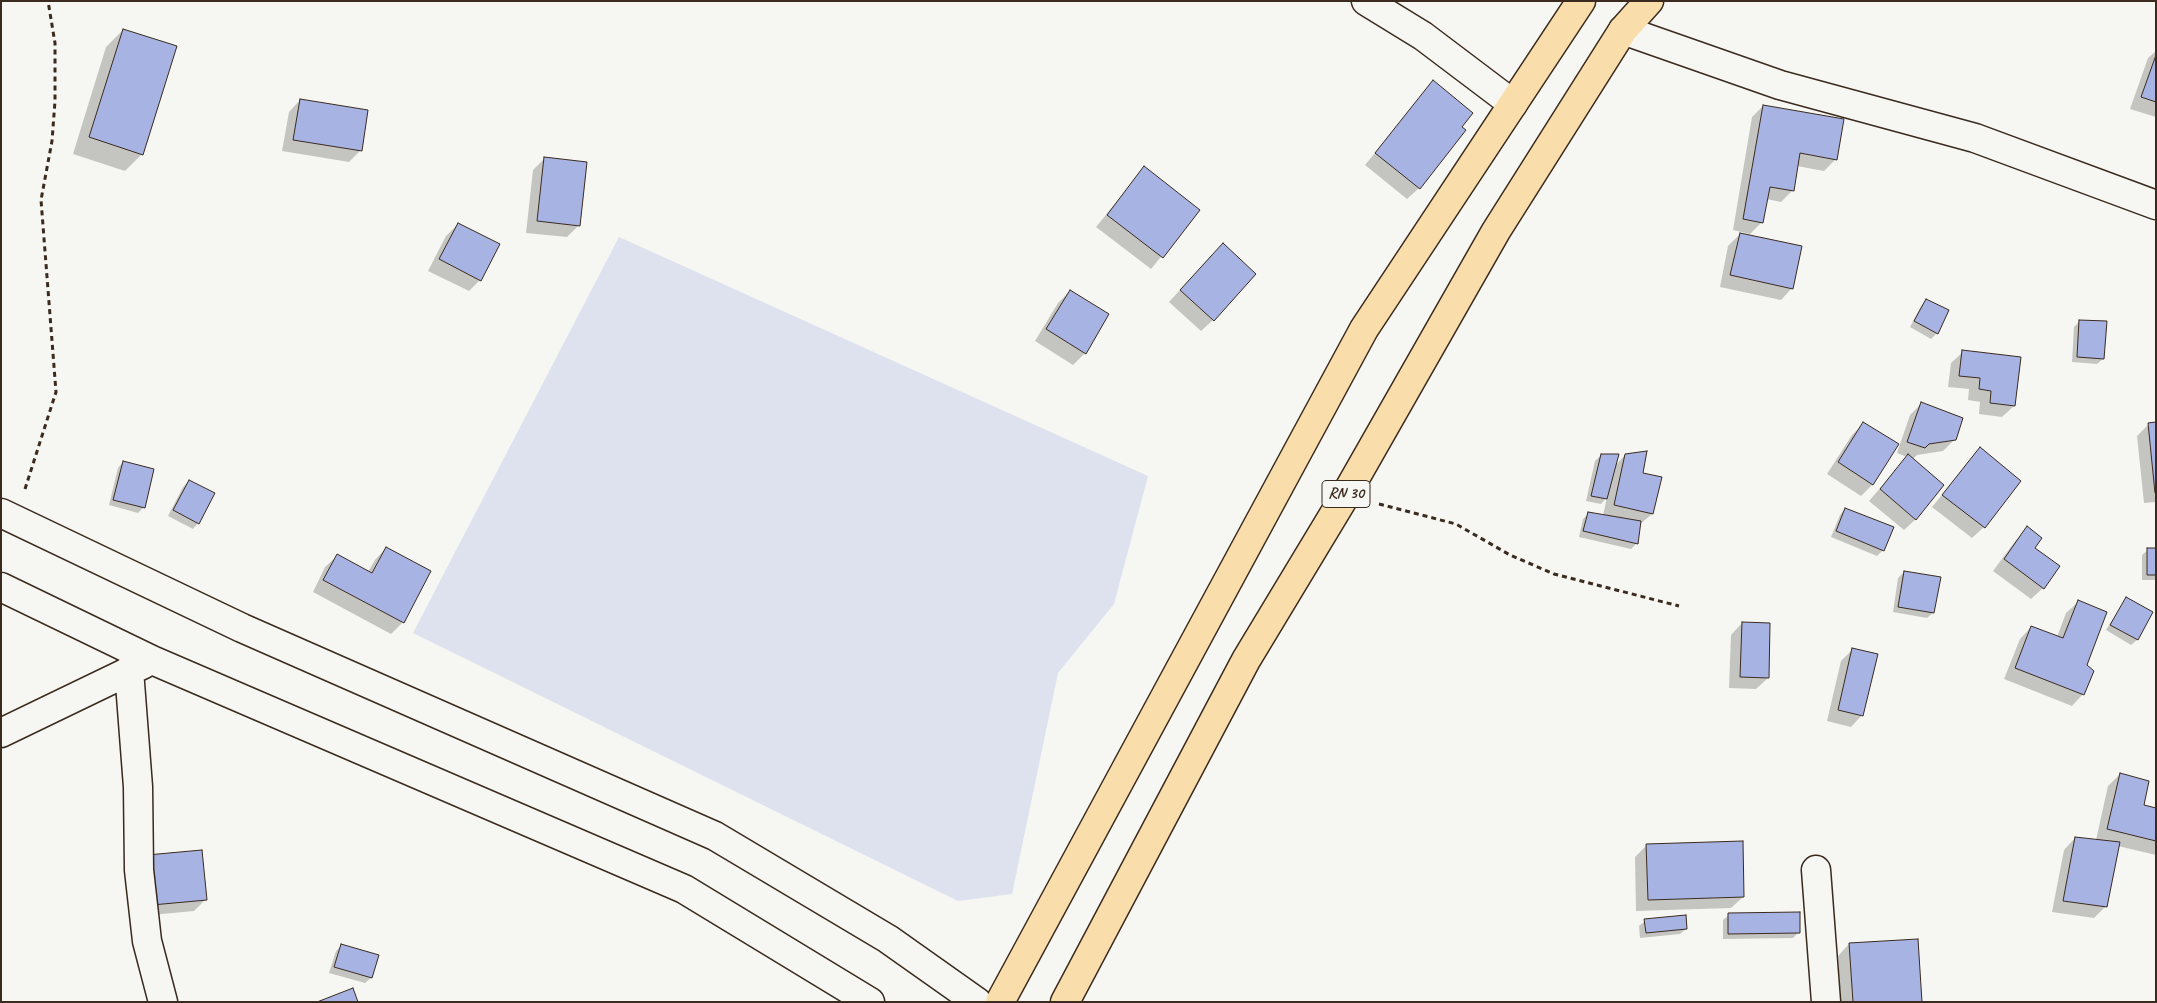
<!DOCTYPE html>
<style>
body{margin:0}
#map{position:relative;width:2157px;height:1003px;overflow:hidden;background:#f6f6f2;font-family:Caveat,sans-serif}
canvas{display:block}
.frame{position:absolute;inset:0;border:2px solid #3b2a1e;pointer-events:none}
</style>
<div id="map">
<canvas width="2157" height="1003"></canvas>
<div class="frame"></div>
</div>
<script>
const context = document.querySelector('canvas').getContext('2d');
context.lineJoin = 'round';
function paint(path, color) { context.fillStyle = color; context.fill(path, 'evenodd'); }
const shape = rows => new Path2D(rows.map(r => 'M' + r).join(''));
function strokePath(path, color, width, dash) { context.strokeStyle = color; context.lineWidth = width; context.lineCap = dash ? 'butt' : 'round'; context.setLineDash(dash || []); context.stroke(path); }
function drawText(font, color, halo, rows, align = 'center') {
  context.font = font + ' Caveat,sans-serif'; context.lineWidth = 4; context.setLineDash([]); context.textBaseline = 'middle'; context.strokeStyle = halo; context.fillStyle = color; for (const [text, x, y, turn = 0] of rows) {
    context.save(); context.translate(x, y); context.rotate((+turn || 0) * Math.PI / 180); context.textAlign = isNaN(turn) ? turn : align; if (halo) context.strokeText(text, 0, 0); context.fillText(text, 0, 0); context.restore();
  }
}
paint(shape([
 [619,237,1148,476,1114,604,1058,673,1012,894,958,901,413,633]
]), '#dee2ee');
paint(shape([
 [123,30,142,154,125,171,73,154,106,47],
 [2156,51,2156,117,2130,109,2148,58],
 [1433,82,1419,188,1407,199,1365,165],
 [300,100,367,111,360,151,349,162,282,151,289,112],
 [1763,106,1836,159,1824,171,1797,166,1793,190,1781,202,1766,199,1762,222,1750,234,1733,230,1752,117],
 [545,158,578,226,567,237,526,233,533,170],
 [1144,168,1199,210,1151,269,1096,227],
 [458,224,480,280,469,291,428,271,446,236],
 [1740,234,1792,288,1781,300,1720,287,1728,246],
 [1211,256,1213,320,1201,331,1169,302],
 [1070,291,1085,353,1073,365,1035,341,1058,303],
 [1926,300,1937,333,1931,339,1910,327,1921,306],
 [2080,321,2103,359,2097,364,2072,362,2074,327],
 [1963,352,2014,406,2002,417,1979,414,1980,402,1968,400,1969,389,1948,387,1951,363],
 [1921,404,1955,439,1943,451,1917,455,1912,460,1916,519,1904,530,1869,501,1907,457,1897,453,1910,415],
 [1864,423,1897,445,1872,485,1861,496,1827,474,1852,435],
 [2156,423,2156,502,2144,503,2137,436,2149,424],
 [1980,449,1984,527,1972,538,1932,507],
 [1601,455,1615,466,1625,455,1641,474,1652,514,1639,525,1637,543,1631,549,1579,537,1583,519,1589,513,1603,516,1607,497,1601,504,1586,501,1595,461],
 [123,462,144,507,138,513,109,505,118,468],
 [189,481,198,523,193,529,168,516,183,487],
 [1845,509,1883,550,1877,556,1831,537,1840,515],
 [2027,528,2043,588,2031,599,1993,571,2016,540],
 [386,548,403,622,391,634,313,592,325,567,337,556,368,572,375,560],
 [2148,550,2156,550,2156,580,2142,580,2142,555],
 [1904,572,1933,613,1927,618,1893,612,1898,578],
 [2126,599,2151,613,2137,640,2131,645,2106,630],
 [2078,602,2085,666,2083,694,2072,706,2004,679,2020,639,2031,627,2057,637,2066,613],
 [1742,623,1768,678,1756,689,1729,688,1731,635],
 [1852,650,1862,715,1851,727,1827,721,1841,661],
 [2120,774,2142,806,2156,809,2156,855,2118,846,2106,906,2094,918,2052,912,2064,850,2075,838,2096,840,2108,786],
 [1647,845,1743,897,1731,908,1636,911,1635,857],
 [136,868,205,900,194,911,141,916],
 [1729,915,1799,932,1793,938,1723,939,1723,920],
 [1645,921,1686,929,1680,934,1640,938,1639,926],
 [1849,944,1920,1002,1841,1002,1838,956],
 [341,946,377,956,371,978,365,983,329,973,336,951]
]), '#0003');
const building = shape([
 [123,29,177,46,143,155,89,137,123,29],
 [2156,55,2156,102,2141,97,2156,55],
 [1433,80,1473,113,1462,127,1466,130,1420,189,1375,153,1433,80],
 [300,99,368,110,362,151,293,140,300,99],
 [1763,105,1844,119,1837,160,1800,153,1794,191,1770,187,1763,223,1743,219,1763,105],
 [544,157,587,162,580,226,537,221,544,157],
 [1144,166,1200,210,1163,258,1107,215,1144,166],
 [458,223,500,244,481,281,439,259,458,223],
 [1740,233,1802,246,1793,289,1730,275,1740,233],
 [1223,243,1256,274,1214,321,1180,290,1223,243],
 [1070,290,1109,314,1086,354,1046,329,1070,290],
 [1926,299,1949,310,1938,334,1914,321,1926,299],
 [2079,320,2107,321,2104,359,2077,357,2079,320],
 [1962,350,2021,357,2015,406,1990,403,1991,391,1979,389,1980,378,1959,376,1962,350],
 [1921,402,1963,418,1956,440,1929,444,1925,448,1907,442,1921,402],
 [1863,422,1899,444,1873,485,1838,462,1863,422],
 [2156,422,2156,492,2155,493,2148,423,2156,422],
 [1980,447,2021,481,1985,528,1942,495,1980,447],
 [1647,451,1643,473,1662,477,1653,514,1614,505,1625,454,1647,451],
 [1601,454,1619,454,1607,499,1591,496,1601,454],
 [1908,454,1944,485,1916,520,1880,489,1908,454],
 [123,461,154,469,145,508,113,500,123,461],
 [189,480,215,493,199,524,173,510,189,480],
 [1845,508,1894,527,1884,551,1836,531,1845,508],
 [1588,512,1641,521,1638,544,1583,531,1588,512],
 [2027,526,2042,538,2035,548,2060,566,2044,589,2004,559,2027,526],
 [386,547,431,571,404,623,323,580,337,554,372,573,386,547],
 [2147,548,2156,548,2156,575,2147,575,2147,548],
 [1904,571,1941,577,1934,613,1898,607,1904,571],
 [2126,597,2153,612,2138,640,2110,625,2126,597],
 [2078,600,2107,612,2087,665,2094,671,2084,695,2015,668,2031,626,2063,638,2078,600],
 [1742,622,1770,623,1769,678,1740,677,1742,622],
 [1852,648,1878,654,1863,716,1838,710,1852,648],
 [2120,773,2149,781,2144,805,2156,808,2156,841,2107,829,2120,773],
 [2075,837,2120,842,2107,907,2063,901,2075,837],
 [1743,841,1744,897,1648,900,1646,844,1743,841],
 [202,850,207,900,152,905,147,855,202,850],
 [1800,912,1800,933,1728,934,1728,913,1800,912],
 [1686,915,1687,929,1646,933,1644,919,1686,915],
 [1918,939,1922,1002,1853,1002,1849,943,1918,939],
 [341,944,379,955,372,978,334,967,341,944],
 [353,988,358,1002,317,1002,353,988]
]);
paint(building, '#a6b3e3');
strokePath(building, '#3b2a1e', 1);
const minor = shape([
 [1366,1,1423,36,1513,104],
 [1623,30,1780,85,1975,138,2156,205],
 [129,670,138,787,139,870,147,941,163,1002],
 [1,733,144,664],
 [1816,870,1826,1002]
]);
const tertiary = shape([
 [1,513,242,628,715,836,888,939,977,1002],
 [1,587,152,660,684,889,870,1002]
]);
const primary = shape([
 [1000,1002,1364,329,1581,1],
 [1065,1002,1246,660,1345,496,1496,231,1623,30,1649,1]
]);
strokePath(minor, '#3b2a1e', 31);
strokePath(tertiary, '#3b2a1e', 31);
strokePath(primary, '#3b2a1e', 31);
strokePath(shape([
 [25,489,56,392,41,200,52,141,55,101,55,43,48,1],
 [1379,504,1456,524,1510,555,1554,574,1679,606]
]), '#3b2a1e', 3, [5, 4]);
strokePath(minor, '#f6f6f2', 28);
strokePath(tertiary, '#f6f6f2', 28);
strokePath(primary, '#f9deab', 28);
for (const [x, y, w] of [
 [1346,494,48]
]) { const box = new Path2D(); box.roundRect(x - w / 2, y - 13.5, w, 27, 4); context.fillStyle = '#f6f6f2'; context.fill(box); strokePath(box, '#3b2a1e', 1); }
drawText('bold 16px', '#3b2a1e', null, [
 ["RN 30",1346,494]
]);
</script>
